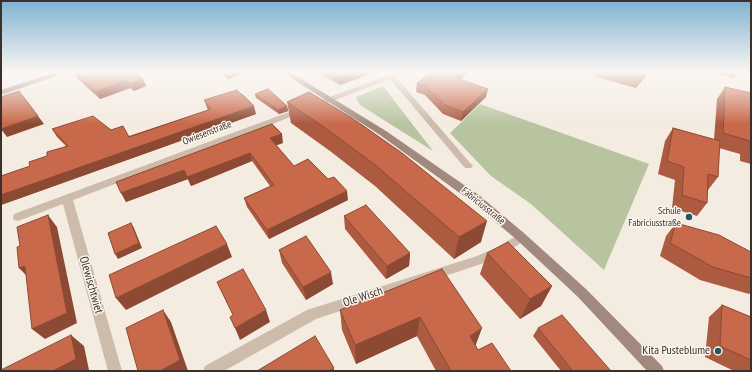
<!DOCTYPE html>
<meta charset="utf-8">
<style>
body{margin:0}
#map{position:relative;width:752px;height:372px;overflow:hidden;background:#f4ebe1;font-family:"PT Sans Narrow",sans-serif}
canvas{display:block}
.frame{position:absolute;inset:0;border:2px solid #3b302b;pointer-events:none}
</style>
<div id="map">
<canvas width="752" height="372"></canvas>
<div class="frame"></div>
</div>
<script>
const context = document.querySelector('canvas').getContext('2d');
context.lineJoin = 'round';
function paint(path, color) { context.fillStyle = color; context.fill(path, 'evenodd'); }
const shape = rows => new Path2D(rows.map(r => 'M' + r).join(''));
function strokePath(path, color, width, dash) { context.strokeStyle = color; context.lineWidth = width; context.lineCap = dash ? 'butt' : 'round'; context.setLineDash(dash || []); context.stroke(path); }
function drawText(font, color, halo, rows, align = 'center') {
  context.font = font + ' "PT Sans Narrow",sans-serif'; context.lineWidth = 3; context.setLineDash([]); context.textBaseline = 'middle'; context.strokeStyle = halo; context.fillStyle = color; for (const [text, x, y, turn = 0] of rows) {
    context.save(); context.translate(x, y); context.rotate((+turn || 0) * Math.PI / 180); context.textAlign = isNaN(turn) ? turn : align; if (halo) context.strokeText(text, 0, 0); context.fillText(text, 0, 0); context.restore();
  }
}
paint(shape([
 [383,86,433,151,360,105,356,97],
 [480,104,649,164,604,270,531,204,491,176,450,133]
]), '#b8c4a0');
paint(shape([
 [397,72,407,72,396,77,471,164,473,166,471,168,465,168,390,79,73,200,122,371,108,371,63,204,18,221,14,220,13,217,14,214,397,72],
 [521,233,525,234,527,237,525,240,506,253,484,263,316,319,224,371,203,371,205,366,307,310,477,256,498,247,521,233]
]), '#cdbbac');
paint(shape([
 [57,72,68,72,1,95,1,90,57,72],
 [282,72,290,72,386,131,480,196,525,234,586,289,662,366,664,371,647,371,578,297,517,240,472,202,380,135,282,72]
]), '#a18a7d');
paint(shape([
 [74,72,143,79,146,86,134,91,130,88,100,99,78,79],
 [219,72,248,72,228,79],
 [316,72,376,72,340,85],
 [432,72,469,72,460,79,486,97,461,121,443,114,425,95,416,92,417,83],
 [594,72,649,72,636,88,593,76],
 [711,72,738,72,734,78],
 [725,87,751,93,751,164,740,161,740,154,719,148,718,177,708,190,707,203,697,216,672,208,675,180,658,174,665,141,673,128,714,140,717,99],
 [309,92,481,242,454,259,375,186,330,151,291,123,287,102],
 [255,94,287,106,288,111,279,114,256,98],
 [204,100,256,114,1,205,1,176,30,166,66,146,57,137,52,129,111,130,129,136,208,110,207,108],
 [283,143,276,145,294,166,348,200,269,239,247,207,244,198,270,186,252,161,191,186,188,179,126,202,116,182],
 [344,216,410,253,409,266,386,279,345,229],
 [676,223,751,252,751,292,749,294,700,280,660,256,666,236],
 [279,250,333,284,306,300,282,263],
 [487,253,552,286,541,306,520,319,480,274],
 [442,269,476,346,478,350,511,371,436,371,417,336,356,364,342,330,340,310],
 [722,305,751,317,751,371,734,371,705,357,709,317],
 [538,328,611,371,561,371,533,336]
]), '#ac5a40');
paint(shape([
 [227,72,248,72,228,79,226,73],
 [352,72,376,72,340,85,339,77],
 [460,72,469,72,453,85,454,77],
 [645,72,649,72,636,88,644,73],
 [143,79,146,86,134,91,131,84],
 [126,80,130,88,100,99,96,92],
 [488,89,486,97,461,121,463,112],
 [254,106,256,114,1,205,1,195],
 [287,106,288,111,279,114,278,110],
 [38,116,44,124,7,137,1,129],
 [282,134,283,143,272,147,270,138],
 [250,153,252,161,191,186,187,177],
 [184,170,188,179,126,202,121,193],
 [347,191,348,200,269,239,267,230],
 [48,215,57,227,77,323,45,339,32,329],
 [487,221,481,242,454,259,459,237],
 [131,223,134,228,142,248,118,259,115,254],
 [227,244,232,257,126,310,116,298],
 [410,253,409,266,386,279,387,266],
 [25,266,30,279,19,268],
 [331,272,333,284,306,300,303,287],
 [552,286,541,306,520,319,530,299],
 [163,310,171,322,188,371,160,371],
 [266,310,270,322,240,340,235,328],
 [420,317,417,336,356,364,355,345],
 [482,328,475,347,470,336],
 [71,335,84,346,89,370,87,371,53,371],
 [334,368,334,371,329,371]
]), '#8c4a34');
const building = shape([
 [75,72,134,72,143,79,131,84,126,80,96,92,75,72],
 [330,72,352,72,339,77,330,72],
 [432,72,460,72,454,77,488,89,463,112,445,105,426,87,417,83,432,72],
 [725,87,751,93,751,148,750,148,750,141,723,133,725,87],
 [268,89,287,106,278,110,255,94,268,89],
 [237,90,241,94,242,94,254,106,1,195,1,176,30,166,29,162,47,156,47,152,68,146,52,129,93,116,111,130,123,126,129,137,211,109,204,100,237,90],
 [19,91,38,116,1,129,1,97,19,91],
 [309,92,352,118,402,153,487,221,459,237,374,164,328,130,287,102,309,92],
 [272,124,282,134,270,138,294,166,308,159,328,179,334,177,347,191,267,230,244,198,274,185,250,153,187,177,184,170,121,193,116,182,272,124],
 [673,128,720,141,718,177,708,174,707,203,682,195,684,167,667,161,673,128],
 [366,205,410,253,387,266,344,216,366,205],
 [48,215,67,313,32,329,25,266,19,268,17,247,20,246,17,227,48,215],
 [131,223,139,243,115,254,108,233,131,223],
 [676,223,719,235,751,252,751,278,713,267,670,243,676,223],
 [216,226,227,244,116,298,109,275,216,226],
 [306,236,331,272,303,287,279,250,306,236],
 [508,242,552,286,530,299,487,253,508,242],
 [243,269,266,310,235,328,230,317,233,315,217,282,243,269],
 [442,269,482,328,470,336,478,350,492,343,511,371,451,371,420,317,355,345,340,310,442,269],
 [722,305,751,317,751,360,720,346,722,305],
 [163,310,180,360,160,371,138,371,126,328,163,310],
 [562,315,611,371,573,371,538,328,562,315],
 [71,335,76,359,53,371,1,371,1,370,71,335],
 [315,336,334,368,329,371,257,371,315,336]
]);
paint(building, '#c8694b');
strokePath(building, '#8c4a34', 1);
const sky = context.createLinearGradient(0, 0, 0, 124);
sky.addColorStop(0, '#7eb2d2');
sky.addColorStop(0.58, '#faf6f2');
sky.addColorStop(1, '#faf6f200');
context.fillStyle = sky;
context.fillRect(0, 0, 752, 124);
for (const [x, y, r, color] of [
 [689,217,4,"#1f5a5e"],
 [718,351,4,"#1f5a5e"]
]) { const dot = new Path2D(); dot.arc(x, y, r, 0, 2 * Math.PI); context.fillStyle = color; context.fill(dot); strokePath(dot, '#fbf5ee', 1.5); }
drawText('10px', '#3b302b', '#fbf5ee', [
 ["Owiesenstraße",207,133,-21],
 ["Fabriciusstraße",483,206,39]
]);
drawText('10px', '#3b302b', '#fbf5ee', [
 ["Schule",681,211],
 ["Fabriciusstraße",681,223]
], 'right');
drawText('12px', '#3b302b', '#fbf5ee', [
 ["Olewischtwiet",91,285,74],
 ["Ole Wisch",363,297,-18]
]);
drawText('12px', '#3b302b', '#fbf5ee', [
 ["Kita Pusteblume",710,351]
], 'right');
</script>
